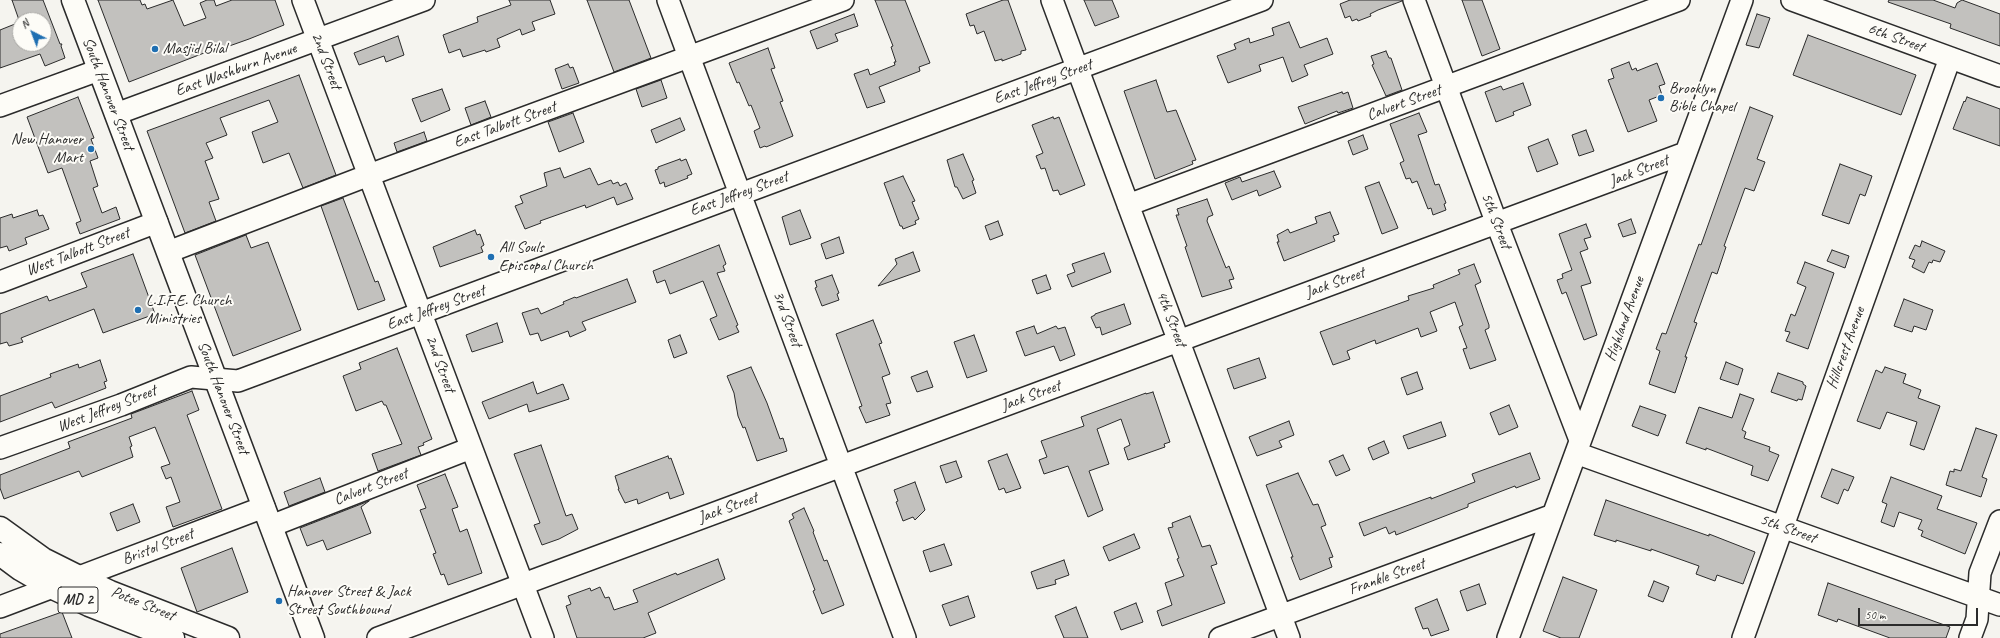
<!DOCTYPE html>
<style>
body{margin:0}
#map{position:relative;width:2000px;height:638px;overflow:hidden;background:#f5f4ef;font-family:Caveat,sans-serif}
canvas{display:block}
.north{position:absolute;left:12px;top:12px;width:40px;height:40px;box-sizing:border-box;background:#fdfcf7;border:1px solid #a9a8a5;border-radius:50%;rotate:318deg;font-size:11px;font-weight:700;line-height:16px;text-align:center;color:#2b2b2b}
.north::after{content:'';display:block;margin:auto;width:14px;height:18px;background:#1f6fb2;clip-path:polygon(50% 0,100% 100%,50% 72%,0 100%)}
.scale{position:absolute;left:1858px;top:608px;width:120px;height:18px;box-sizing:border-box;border:2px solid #2b2b2b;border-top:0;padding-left:5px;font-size:12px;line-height:14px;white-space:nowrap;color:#2b2b2b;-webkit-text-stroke:3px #fdfcf7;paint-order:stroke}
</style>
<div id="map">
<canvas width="2000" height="638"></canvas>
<div class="north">N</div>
<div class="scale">50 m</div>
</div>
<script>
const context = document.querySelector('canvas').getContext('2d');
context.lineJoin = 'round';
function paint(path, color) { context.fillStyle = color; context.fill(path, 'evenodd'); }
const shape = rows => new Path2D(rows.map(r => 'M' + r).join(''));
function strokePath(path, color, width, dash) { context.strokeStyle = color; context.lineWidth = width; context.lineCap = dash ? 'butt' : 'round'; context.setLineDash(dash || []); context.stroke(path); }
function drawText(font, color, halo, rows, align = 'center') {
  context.font = font + ' Caveat,sans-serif'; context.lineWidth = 4; context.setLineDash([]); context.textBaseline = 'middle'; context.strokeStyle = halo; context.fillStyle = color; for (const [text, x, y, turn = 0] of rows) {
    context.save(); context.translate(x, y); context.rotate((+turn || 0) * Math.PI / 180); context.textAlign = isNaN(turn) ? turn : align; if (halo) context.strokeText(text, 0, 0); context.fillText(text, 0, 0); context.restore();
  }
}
const building = shape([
 [12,0,43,0,60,44,62,44,61,46,65,58,45,66,40,54,0,68,0,30,20,22,20,44,44,44,44,20,19,20,12,0],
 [98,0,140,0,142,5,145,4,147,9,173,0,184,26,206,18,200,3,207,0,214,0,216,6,232,0,275,0,284,25,249,39,218,50,217,48,129,82,98,0],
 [509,0,550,0,555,14,532,22,535,30,522,35,520,29,497,39,500,47,486,52,485,50,463,57,460,49,449,53,443,35,478,22,477,17,511,5,509,0],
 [587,0,629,0,651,58,614,72,587,0],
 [875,0,905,0,930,63,919,67,920,71,879,87,885,102,867,108,854,74,868,69,870,75,895,65,894,62,896,62,891,47,893,46,875,0],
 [1003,0,1008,0,1026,50,1021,51,1021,54,1002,61,1002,59,995,61,984,31,977,34,974,25,970,26,966,14,1003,0],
 [1084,0,1112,0,1119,17,1095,26,1084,0],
 [1350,0,1402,0,1402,1,1378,10,1370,14,1371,16,1358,21,1357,19,1352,21,1350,16,1345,18,1340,4,1350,0],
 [1462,0,1482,0,1500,49,1482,56,1462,0],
 [1889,0,1933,0,1955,8,1957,3,1962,0,2000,14,2000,46,1950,28,1951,24,1888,2,1889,0],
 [854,14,858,26,835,34,838,41,817,49,810,31,854,14],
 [1757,14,1770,18,1759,48,1746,45,1757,14],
 [1289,22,1300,48,1327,38,1333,54,1304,65,1308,75,1292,82,1283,57,1259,65,1261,71,1228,83,1217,56,1236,49,1234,44,1249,38,1250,43,1274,35,1272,28,1289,22],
 [1808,35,1916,75,1901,115,1793,75,1808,35],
 [398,36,404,55,386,62,384,56,359,65,354,53,398,36],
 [768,48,775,68,771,69,783,101,780,102,793,136,766,147,765,146,760,148,754,131,760,128,751,105,749,106,739,82,737,83,729,63,768,48],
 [1386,51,1389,58,1391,58,1402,90,1386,96,1372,65,1374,64,1371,56,1386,51],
 [1629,62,1632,70,1636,68,1637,71,1657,63,1665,84,1659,86,1662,95,1649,100,1657,121,1628,132,1608,80,1614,78,1611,69,1629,62],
 [568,64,570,68,573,67,579,83,562,89,555,69,568,64],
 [299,75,336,175,303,188,289,153,263,163,252,132,278,122,269,100,220,118,227,135,206,143,213,158,205,161,219,199,209,202,216,221,185,233,147,131,299,75],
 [661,80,667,98,642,107,636,89,661,80],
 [1156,80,1167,112,1176,110,1196,160,1192,161,1193,164,1155,179,1124,91,1156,80],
 [1523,83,1531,105,1513,112,1514,115,1496,122,1485,92,1501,86,1503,90,1523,83],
 [442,89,450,110,421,122,412,99,442,89],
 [1342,92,1343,94,1348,92,1353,108,1338,113,1337,111,1305,124,1298,107,1342,92],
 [78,97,94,138,91,139,98,158,90,161,98,186,93,188,102,213,116,207,120,219,80,234,76,223,81,221,62,168,48,173,27,117,78,97],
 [1967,97,2000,109,2000,146,1953,129,1964,101,1965,102,1967,97],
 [485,101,491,117,471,125,465,108,485,101],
 [1750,107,1773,116,1757,159,1765,162,1754,191,1745,188,1724,246,1726,247,1717,274,1712,272,1694,322,1697,323,1685,357,1687,357,1675,393,1649,384,1660,351,1656,349,1662,333,1666,334,1699,244,1701,245,1750,107],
 [573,113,584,142,559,152,548,122,573,113],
 [1419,113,1427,132,1418,135,1435,185,1439,184,1446,203,1444,204,1446,210,1433,215,1431,208,1428,209,1417,181,1412,183,1410,178,1406,179,1400,163,1404,161,1390,124,1419,113],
 [1053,117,1054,119,1059,117,1085,185,1060,195,1058,190,1053,191,1045,168,1041,169,1036,156,1043,153,1032,125,1053,117],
 [680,118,685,130,656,143,651,130,680,118],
 [1586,130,1594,151,1579,156,1572,135,1586,130],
 [424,132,427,141,397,152,394,143,424,132],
 [1363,135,1368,149,1353,155,1348,141,1363,135],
 [1548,139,1558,164,1537,172,1528,147,1548,139],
 [963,154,974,180,972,181,976,193,963,199,957,187,955,187,947,160,963,154],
 [680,159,681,161,686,159,692,174,687,176,688,178,665,187,664,182,660,184,655,170,658,169,658,167,680,159],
 [1840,164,1872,176,1865,196,1860,194,1849,224,1822,215,1840,164],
 [560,168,564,178,590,168,598,185,611,180,613,184,618,182,620,186,626,183,633,199,617,205,614,197,586,208,585,205,540,221,541,223,525,229,515,206,523,203,520,196,547,186,544,173,560,168],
 [1274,171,1281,187,1259,196,1257,190,1232,200,1225,183,1240,177,1242,182,1274,171],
 [903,176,915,201,912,202,919,219,915,221,916,224,903,229,902,226,900,226,884,183,903,176],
 [1379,182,1398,228,1382,234,1365,187,1379,182],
 [343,198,375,282,378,281,385,300,358,310,321,206,343,198],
 [1207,199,1213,215,1208,217,1207,221,1226,268,1229,266,1234,279,1229,280,1232,288,1202,297,1185,247,1187,246,1176,215,1179,215,1177,209,1207,199],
 [37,210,39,216,43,215,49,229,25,238,27,244,9,251,7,246,0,248,0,218,12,214,13,218,37,210],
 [800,210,811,238,790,245,782,217,800,210],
 [1330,212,1339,234,1333,236,1335,241,1284,261,1277,242,1279,242,1277,235,1288,229,1290,233,1317,223,1315,217,1330,212],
 [1631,219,1636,233,1623,237,1618,224,1631,219],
 [998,221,1003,235,990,240,985,226,998,221],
 [1586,224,1591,237,1584,239,1588,249,1580,252,1591,283,1581,286,1597,335,1584,340,1566,292,1562,294,1557,280,1563,278,1562,274,1572,270,1559,234,1586,224],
 [475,230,477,235,480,234,484,245,481,247,483,252,440,267,433,247,475,230],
 [246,235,251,248,268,242,301,330,233,356,195,255,246,235],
 [839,237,844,253,826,259,821,244,839,237],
 [1922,241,1945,251,1940,262,1933,260,1932,263,1929,262,1924,273,1912,267,1915,260,1909,258,1915,245,1920,247,1922,241],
 [719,245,726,264,723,266,725,271,717,273,738,325,736,326,739,332,719,340,710,319,717,316,703,281,670,294,665,280,657,283,653,271,719,245],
 [1832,250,1849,256,1845,268,1827,261,1832,250],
 [913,252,920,271,878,286,897,264,895,259,913,252],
 [1104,253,1111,272,1072,287,1067,275,1075,272,1072,264,1104,253],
 [133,254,155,314,103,333,94,309,21,338,23,342,9,346,7,342,0,344,0,314,47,296,49,301,87,287,81,273,133,254],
 [1805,262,1834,273,1808,349,1786,341,1790,332,1785,331,1791,314,1795,316,1806,287,1797,283,1805,262],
 [1474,264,1481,282,1475,285,1489,325,1489,328,1485,330,1496,360,1470,369,1463,349,1467,348,1459,327,1463,325,1455,302,1430,312,1437,331,1421,337,1418,328,1376,344,1375,340,1347,351,1350,359,1333,365,1320,332,1409,300,1408,296,1434,288,1433,285,1460,274,1458,270,1474,264],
 [832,275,839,293,837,294,839,300,822,306,815,288,817,287,815,281,832,275],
 [1046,275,1051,289,1037,294,1032,280,1046,275],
 [627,279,636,302,582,322,586,330,570,337,568,331,541,341,538,333,530,335,522,313,538,308,541,314,564,304,563,302,575,297,576,298,627,279],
 [1904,299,1933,310,1926,330,1914,326,1912,332,1894,326,1904,299],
 [1124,304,1131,324,1102,335,1100,327,1096,328,1091,317,1095,315,1095,314,1124,304],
 [873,320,882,343,879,344,890,374,882,377,891,403,886,404,890,415,866,423,859,407,862,406,836,334,873,320],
 [497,323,503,342,472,352,466,335,497,323],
 [1034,326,1037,334,1056,326,1058,329,1065,327,1075,355,1060,361,1054,346,1025,356,1016,332,1034,326],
 [680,335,687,353,674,358,668,340,680,335],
 [974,335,987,371,967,378,954,342,974,335],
 [397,348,432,439,423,443,424,445,418,447,421,455,378,471,372,454,402,444,386,405,384,405,382,401,356,411,343,376,361,369,359,363,397,348],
 [1259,358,1266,378,1234,389,1227,369,1259,358],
 [100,360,107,381,104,382,106,388,55,408,52,402,0,422,0,396,51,377,50,374,78,364,79,368,100,360],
 [1726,362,1743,369,1738,385,1720,379,1726,362],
 [751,367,767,403,780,439,783,438,787,451,757,461,745,427,743,428,738,416,734,393,727,376,751,367],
 [1885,367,1906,374,1903,383,1921,390,1918,398,1940,406,1924,450,1910,445,1917,422,1887,412,1880,429,1857,421,1876,370,1882,373,1885,367],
 [927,371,933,387,917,392,911,377,927,371],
 [1417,372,1423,389,1407,395,1401,378,1417,372],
 [1778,373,1803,382,1803,384,1806,386,1802,400,1798,399,1797,401,1771,392,1778,373],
 [533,382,537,394,563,384,569,399,529,412,527,404,489,419,482,402,533,382],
 [192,391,199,410,187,415,222,509,173,527,166,507,180,502,171,477,166,479,161,467,170,464,155,427,129,437,132,446,130,447,133,457,82,477,79,471,4,499,0,488,0,475,70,448,68,442,132,418,131,414,192,391],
 [1153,392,1170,442,1164,444,1165,447,1128,460,1124,448,1130,445,1121,419,1097,429,1109,464,1089,471,1103,510,1088,517,1068,466,1044,474,1039,460,1047,457,1041,441,1084,426,1081,417,1146,393,1146,394,1153,392],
 [1740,394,1754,399,1742,430,1746,432,1744,438,1770,447,1769,451,1779,455,1768,481,1751,475,1753,466,1706,448,1706,450,1686,443,1699,407,1732,418,1740,394],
 [1509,405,1518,427,1499,435,1490,413,1509,405],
 [1640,406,1666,415,1658,436,1632,426,1640,406],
 [1289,421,1294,435,1279,441,1282,447,1257,456,1249,437,1289,421],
 [1441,422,1446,436,1408,449,1403,436,1441,422],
 [1976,428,1997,435,1982,477,1987,479,1981,497,1946,485,1950,471,1954,472,1954,469,1961,471,1976,428],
 [1384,441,1389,453,1373,460,1368,448,1384,441],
 [541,445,566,516,572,514,578,529,559,539,542,545,534,525,540,523,514,454,541,445],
 [1530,453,1540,479,1516,488,1515,486,1468,504,1468,507,1396,535,1395,531,1389,534,1386,527,1364,536,1359,523,1431,497,1431,499,1475,482,1472,474,1530,453],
 [1007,454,1021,488,1006,493,1004,488,999,490,988,461,1007,454],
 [1343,455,1350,470,1336,476,1329,461,1343,455],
 [668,456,669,459,671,458,684,494,670,499,668,492,638,504,637,499,625,503,618,489,619,489,615,476,668,456],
 [956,461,962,477,946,483,940,466,956,461],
 [1832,469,1854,477,1848,491,1844,489,1838,504,1821,497,1832,469],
 [1298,473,1313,505,1318,504,1326,525,1321,527,1333,557,1329,558,1332,567,1300,580,1291,557,1293,557,1266,485,1298,473],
 [445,474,458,507,452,509,460,532,467,529,482,573,448,585,444,574,441,575,433,554,436,553,420,510,426,508,417,485,445,474],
 [1891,477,1942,496,1937,509,1977,523,1965,554,1921,536,1923,531,1918,529,1922,520,1899,512,1894,527,1881,522,1887,504,1882,502,1891,477],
 [320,478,325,492,289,506,284,492,320,478],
 [915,482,925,510,915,520,913,517,903,521,896,502,898,501,894,490,915,482],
 [1606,500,1709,536,1709,534,1755,552,1743,584,1717,575,1715,581,1696,574,1699,566,1651,549,1651,551,1616,540,1616,542,1594,535,1606,500],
 [369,501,361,507,371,533,327,550,323,540,307,546,300,528,369,501],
 [133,504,140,522,117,531,110,513,133,504],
 [804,508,814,531,813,532,824,561,827,560,844,605,822,614,813,591,815,590,789,521,794,518,792,514,804,508],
 [1190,516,1202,547,1210,545,1217,564,1211,566,1225,603,1162,626,1157,611,1172,605,1165,583,1184,576,1177,559,1179,558,1168,528,1173,527,1172,523,1190,516],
 [1134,534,1140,548,1109,561,1103,547,1134,534],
 [944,544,952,565,930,572,923,551,944,544],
 [232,548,248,592,197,612,181,568,232,548],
 [718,559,725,579,648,613,656,633,643,638,577,638,566,606,571,604,568,596,590,588,591,591,600,587,605,598,609,597,614,610,638,602,633,590,676,573,677,575,718,559],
 [1064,560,1069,575,1055,580,1056,584,1037,589,1031,572,1064,560],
 [1563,577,1597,590,1579,638,1561,638,1543,631,1563,577],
 [1654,581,1669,587,1663,602,1648,596,1654,581],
 [1828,583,1950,627,1946,638,1890,638,1838,619,1837,622,1818,615,1828,583],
 [1479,584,1486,604,1467,611,1460,591,1479,584],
 [968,596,975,617,950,626,942,605,968,596],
 [1437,599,1449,630,1431,636,1428,628,1423,629,1415,608,1437,599],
 [1136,603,1143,622,1121,630,1114,612,1136,603],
 [1076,607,1088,638,1064,638,1055,616,1076,607],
 [62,612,72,638,0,638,0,634,62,612]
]);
paint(building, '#c2c1be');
strokePath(building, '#2b2b2b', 1);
const minor = shape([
 [303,0,543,638],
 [668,0,905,638],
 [1052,0,1289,638],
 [1414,0,1497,224,1580,440],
 [1792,0,2000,76],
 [0,106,99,70],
 [116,114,424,0],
 [1128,205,1679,0],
 [168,252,369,175,843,0],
 [0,282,157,222],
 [0,448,121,405,191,377,238,381,1262,0],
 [1576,453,2000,605],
 [271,526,471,448],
 [0,607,264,507],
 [378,638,1685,153],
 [1220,638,1553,515],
 [1508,638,1742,0],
 [1743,638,1950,58],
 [1970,638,1977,619,1980,573,2000,521]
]);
const major = shape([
 [73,0,313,638],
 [0,528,43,559,79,577,110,592,228,638],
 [0,554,20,569,51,587,89,605,173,638]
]);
strokePath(minor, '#2b2b2b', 24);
strokePath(major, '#2b2b2b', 25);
strokePath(minor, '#fdfcf7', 21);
strokePath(major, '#fdfcf7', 22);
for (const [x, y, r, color] of [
 [155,49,4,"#1f6fb2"],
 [1661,98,4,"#1f6fb2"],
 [91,149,4,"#1f6fb2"],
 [491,257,4,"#1f6fb2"],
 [138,310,4,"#1f6fb2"],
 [279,601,4,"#1f6fb2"]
]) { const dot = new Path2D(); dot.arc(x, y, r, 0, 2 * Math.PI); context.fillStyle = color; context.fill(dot); strokePath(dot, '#fdfcf7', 1.5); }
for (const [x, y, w] of [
 [78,600,40]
]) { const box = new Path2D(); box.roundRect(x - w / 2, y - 13, w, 26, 3); context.fillStyle = '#fdfcf7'; context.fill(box); strokePath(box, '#2b2b2b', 1); }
drawText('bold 15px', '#2b2b2b', null, [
 ["MD 2",78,600]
]);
drawText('16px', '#2b2b2b', '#fdfcf7', [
 ["6th Street",1896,38,20],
 ["2nd Street",326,61,69],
 ["East Washburn Avenue",236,70,-20],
 ["East Jeffrey Street",1043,82,-20],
 ["South Hanover Street",108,94,69],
 ["Calvert Street",1404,103,-20],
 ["East Talbott Street",505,125,-20],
 ["Jack Street",1639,171,-21],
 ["East Jeffrey Street",739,194,-20],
 ["5th Street",1496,221,69],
 ["West Talbott Street",78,252,-21],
 ["Jack Street",1335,283,-20],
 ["East Jeffrey Street",436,308,-20],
 ["3rd Street",787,319,70],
 ["4th Street",1171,319,69],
 ["Highland Avenue",1625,319,-70],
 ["Hillcrest Avenue",1846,348,-70],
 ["2nd Street",440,364,70],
 ["Jack Street",1031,396,-20],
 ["South Hanover Street",223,398,69],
 ["West Jeffrey Street",107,409,-21],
 ["Calvert Street",371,487,-21],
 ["Jack Street",728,508,-20],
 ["5th Street",1788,529,20],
 ["Bristol Street",158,547,-21],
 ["Frankle Street",1387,577,-20],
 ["Potee Street",143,604,22]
]);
drawText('16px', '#2b2b2b', '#fdfcf7', [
 ["Masjid Bilal",163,49],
 ["Brooklyn",1669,89],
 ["Bible Chapel",1669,107],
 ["New Hanover",83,140,"right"],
 ["Mart",83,158,"right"],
 ["All Souls",499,248],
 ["Episcopal Church",499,266],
 ["L.I.F.E. Church",146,301],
 ["Ministries",146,319],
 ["Hanover Street & Jack",287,592],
 ["Street Southbound",287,610]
], 'left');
</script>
